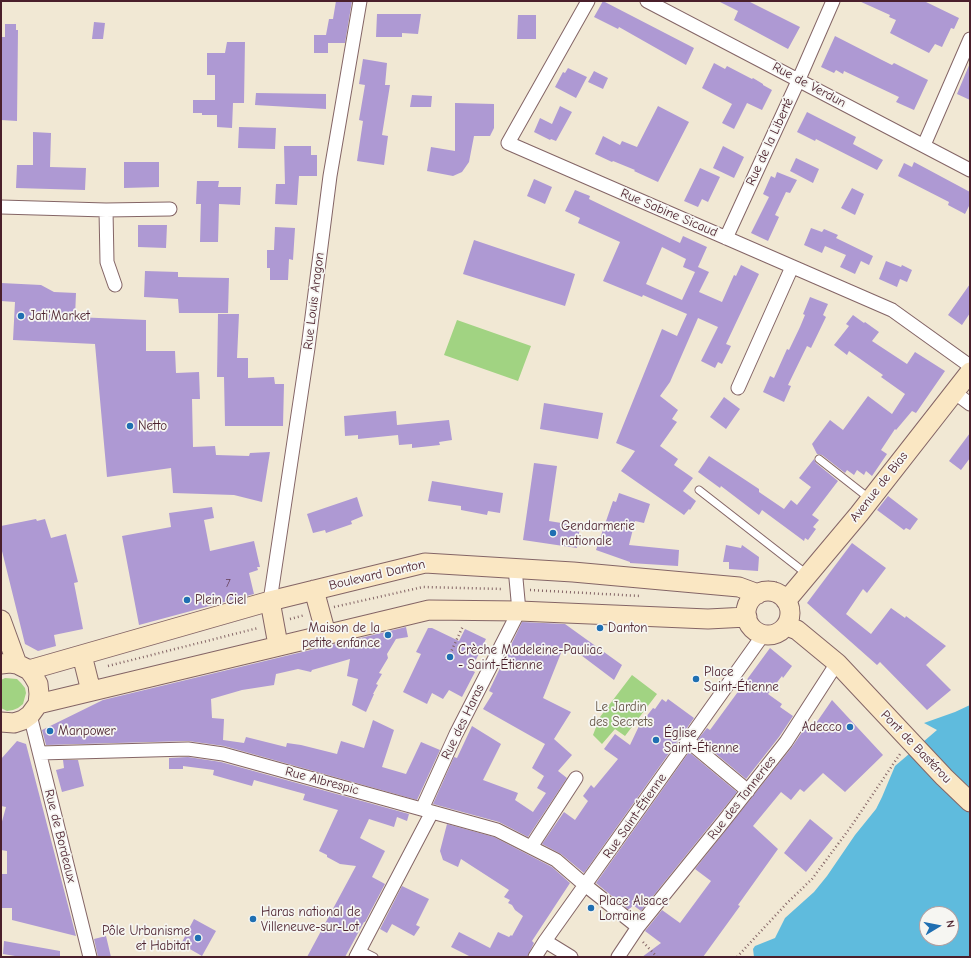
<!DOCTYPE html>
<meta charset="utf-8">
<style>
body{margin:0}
#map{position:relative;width:971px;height:958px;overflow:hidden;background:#f1e8d4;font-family:"Comic Neue",sans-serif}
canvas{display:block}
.frame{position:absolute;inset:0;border:2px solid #4a1f2b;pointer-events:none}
.north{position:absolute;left:919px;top:906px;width:40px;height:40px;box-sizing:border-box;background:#f6f6f2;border:1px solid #b1a0a2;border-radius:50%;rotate:80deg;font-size:11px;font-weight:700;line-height:16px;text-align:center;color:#4a1f2b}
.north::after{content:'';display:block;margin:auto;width:14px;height:18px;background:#1f6fb2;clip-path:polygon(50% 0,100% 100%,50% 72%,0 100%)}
</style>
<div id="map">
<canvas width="971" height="958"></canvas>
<div class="frame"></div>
<div class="north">N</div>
</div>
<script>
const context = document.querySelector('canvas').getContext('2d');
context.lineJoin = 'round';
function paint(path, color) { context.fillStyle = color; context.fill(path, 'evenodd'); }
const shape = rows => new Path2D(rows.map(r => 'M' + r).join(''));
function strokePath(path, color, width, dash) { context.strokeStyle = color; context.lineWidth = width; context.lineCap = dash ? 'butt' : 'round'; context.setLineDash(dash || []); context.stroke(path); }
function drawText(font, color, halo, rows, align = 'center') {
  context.font = font + ' "Comic Neue",sans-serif'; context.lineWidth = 3.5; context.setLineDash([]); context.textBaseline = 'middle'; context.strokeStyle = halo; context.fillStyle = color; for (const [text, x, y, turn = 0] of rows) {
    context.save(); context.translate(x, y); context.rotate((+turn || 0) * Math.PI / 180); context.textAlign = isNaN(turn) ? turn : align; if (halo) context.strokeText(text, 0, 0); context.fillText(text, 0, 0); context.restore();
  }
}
paint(shape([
 [457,320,531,346,518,381,444,355],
 [632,675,657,694,625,736,615,729,602,744,593,735,600,717],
 [5,678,17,679,21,683,25,688,26,693,23,704,18,708,13,710,7,711,1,708,1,680]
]), '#a1d382');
paint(shape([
 [970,705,970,957,754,957,753,949,755,946,775,938,785,918,814,892,827,876,855,835,876,809,882,797,895,766,937,730,924,723,955,712],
 [927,914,951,914,951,938,927,938]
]), '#5fbbdd');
paint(shape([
 [336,1,352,1,345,43,328,43,328,53,314,53,314,35,326,35,329,19,333,19],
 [603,1,694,48,686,65,619,27,618,29,594,17],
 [718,1,748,1,800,27,788,49,734,20,738,11],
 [859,1,924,1,959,18,954,29,951,28,942,47,935,44,929,53,890,33,896,20,889,17,890,15],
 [377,14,421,14,418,34,402,33,402,37,376,37],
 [518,15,536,15,536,39,517,39],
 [94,22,105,23,103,39,92,39],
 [5,24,16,24,16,30,18,30,17,121,1,120,1,37,5,37],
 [835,36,880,59,892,65,894,63,928,80,914,110,896,102,899,97,844,71,843,74,836,70,834,73,821,67],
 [227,42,245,42,244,103,233,103,232,128,217,127,217,115,202,115,202,113,193,113,193,100,215,100,215,75,207,75,207,53,225,53],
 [363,59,387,63,385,85,390,85,382,135,388,136,384,165,357,161,363,121,359,120,365,85,359,84],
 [714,63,725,69,727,66,752,79,753,78,763,84,763,85,772,90,762,110,747,103,734,129,722,123,732,104,702,88],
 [970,63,970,100,957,94],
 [568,68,587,77,576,98,555,87,563,72,565,73],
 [594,71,608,78,603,89,588,82],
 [256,93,326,94,326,109,255,105],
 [412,95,432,96,431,107,410,107],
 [455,103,494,104,494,128,490,136,474,136,469,162,462,172,453,176,427,171,431,147,455,151],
 [560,106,572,112,556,141,551,139,550,140,534,132,540,118,552,124],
 [658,106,689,122,658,182,634,171,635,170,613,161,612,162,595,154,603,136,620,145,622,141,637,147],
 [807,112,856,137,853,144,883,160,877,170,816,139,815,141,797,132],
 [239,127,276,128,275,149,238,148],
 [33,132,51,133,50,167,86,168,85,190,16,188,17,165,33,165],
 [284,146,311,146,311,155,317,155,317,176,299,176,297,205,275,204,276,184,285,184],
 [723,146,744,157,734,178,713,168],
 [796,158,819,169,813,183,790,171],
 [124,162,159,162,159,187,124,188],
 [914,162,970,192,970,204,965,214,948,205,949,202,898,176,904,163,912,167],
 [700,168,720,177,708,202,702,199,698,207,684,201],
 [777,172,797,180,790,193,786,192,775,215,779,217,768,241,751,233,769,197,763,194,771,176,775,178],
 [534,179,552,187,545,204,527,196],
 [197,181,219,181,218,187,241,187,240,205,219,204,218,242,200,242,201,204,196,204],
 [852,188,864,194,855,215,841,208],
 [575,190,590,196,589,199,680,243,683,236,707,247,698,267,709,272,699,292,722,302,734,275,736,276,741,265,759,274,726,344,731,346,722,364,718,362,715,368,701,361,718,327,698,318,670,382,660,396,678,410,672,419,677,422,660,446,678,459,674,465,693,478,683,491,696,501,690,510,689,509,684,515,621,471,635,451,616,443,662,329,677,336,687,314,643,295,642,297,603,281,620,242,578,223,580,218,565,211],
 [662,247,686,259,683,267,695,272,682,300,646,284],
 [138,225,167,225,166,248,138,247],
 [275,227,295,228,293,260,289,259,288,280,270,280,270,268,267,268,267,250,274,250],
 [811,228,822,232,824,229,838,235,836,238,873,256,869,265,861,261,855,274,840,267,846,255,825,246,822,253,804,245],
 [474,240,575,274,565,306,463,274],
 [886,261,901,267,902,265,912,270,907,282,900,279,897,287,879,279],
 [145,271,178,272,178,277,229,278,228,313,179,313,178,299,144,297],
 [1,283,41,285,54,292,76,293,75,317,146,320,146,351,175,351,176,373,199,372,200,399,192,399,193,447,215,446,216,455,249,456,250,453,270,452,262,502,234,495,173,493,171,468,107,477,95,344,13,340,15,302,1,301],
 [970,284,970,313,962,325,948,315],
 [810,297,828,304,823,315,826,317,811,348,807,346,788,385,791,386,784,402,763,392,770,376,774,378,787,349,789,350,800,327,805,315,803,314],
 [218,314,239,314,237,358,248,358,248,378,274,377,275,384,284,384,283,426,225,426,224,377,217,377],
 [853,315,864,323,865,322,879,332,872,341,907,364,915,352,945,371,916,413,912,411,896,430,895,429,881,450,887,454,872,476,866,471,864,475,857,470,854,475,847,470,845,473,822,455,817,454,812,444,830,420,843,430,868,396,892,414,905,394,881,377,883,375,849,351,847,355,834,345,849,326,846,324],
 [724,397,740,409,726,429,710,417],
 [544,403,603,413,598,439,540,429],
 [396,411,397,425,449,420,452,440,439,442,440,445,412,448,412,444,399,445,398,435,358,439,358,435,345,436,344,416],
 [970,433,970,458,961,470,949,461],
 [709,456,759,489,759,492,784,509,791,500,797,505,811,487,799,478,814,459,816,463,838,481,812,515,819,520,813,527,816,529,808,540,805,538,804,541,762,510,759,515,721,486,720,488,698,472],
 [534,463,557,466,549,521,580,526,577,548,523,540],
 [432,481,503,493,500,513,488,511,487,515,461,510,461,506,428,501],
 [619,493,650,504,644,523,635,521,629,545,679,550,678,566,630,563,630,562,596,550,613,501,616,502],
 [888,496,918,519,910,530,906,528,904,530,877,510],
 [357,497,363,516,351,521,352,524,326,533,325,530,313,533,307,514],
 [212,507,214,518,204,520,210,551,254,541,260,567,257,567,258,570,249,573,254,594,139,625,122,536,171,527,169,513],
 [36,519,37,521,45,519,51,538,66,534,78,582,74,583,83,629,54,635,56,646,38,651,25,644,1,547,1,526],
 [852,543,886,568,867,593,863,589,846,614,871,634,891,608,905,618,906,616,946,646,926,665,951,690,927,710,880,662,877,665,807,603],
 [726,545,741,548,742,545,759,557,758,571,729,569,729,562,723,562],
 [522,622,565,624,622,665,614,680,565,643,543,698,571,712,554,739,572,755,558,771,567,778,528,837,499,822,433,804,454,757,457,758,472,726,501,744,483,780,518,793,515,800,533,812,546,793,537,788,544,776,532,768,545,744,483,709,493,693,489,691],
 [406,627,408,637,396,639,387,654,388,658,379,673,382,674,376,684,378,685,373,694,374,694,366,712,352,705,358,679,347,676,350,659,312,670,311,672,298,669,276,674,274,685,242,690,211,699,212,718,224,719,223,740,244,743,246,737,286,747,287,743,301,745,337,754,341,741,364,748,373,720,394,730,382,767,406,774,421,742,440,750,417,800,224,746,188,741,46,745,42,730,103,700],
 [428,628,432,628,459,641,465,629,486,639,471,670,475,672,462,697,449,690,443,699,432,693,427,704,403,692,421,654,416,652],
 [770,648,792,666,783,678,782,676,768,694,782,704,780,707,793,716,779,737,746,779,698,739,707,728,710,730],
 [662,699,666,702,668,699,694,718,584,873,561,854,542,844,564,812,575,820,588,801,583,796,591,785,594,788,618,759,604,749,615,734,630,745,639,726,653,708,655,709],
 [832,700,883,755,845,792,823,773,804,792,800,789,791,800,781,792,753,826,778,849,738,905,740,906,703,957,642,957,661,943,645,931,662,910,680,923,711,881,695,869,792,747,807,725,812,729],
 [17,741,26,744,76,936,12,920,12,908,1,908,1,874,7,874,7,851,1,850,1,825,6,807,1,806,1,759],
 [689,752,737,792,641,911,633,905,629,910,596,883],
 [188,757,221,762,409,814,407,821,397,817,394,827,369,819,360,838,385,851,372,877,385,884,365,922,364,922,345,957,307,957,356,866,340,864,327,857,327,855,319,851,338,810,303,800,305,794,254,780,252,786,213,775,214,770,183,766,183,769,169,769,169,758],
 [63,760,78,760,84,786,62,792,56,770,64,768],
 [810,819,833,838,806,872,784,853],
 [447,824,494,837,552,867,570,883,532,941,534,943,527,957,471,957,451,947,459,932,490,948,498,932,509,937,511,935,512,936,523,916,515,910,512,905,508,903,510,900,504,897,509,890,461,859,458,867,443,860,440,851],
 [402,886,429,899,416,925,420,927,414,936,392,924,387,933,380,929],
 [194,919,216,931,202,956,181,944],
 [106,936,111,957,98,957,94,939],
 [4,941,60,951,60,957,21,957,3,954]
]), '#ae99d3');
const lane = shape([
 [819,459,870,499],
 [699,490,808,575],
 [360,950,374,957]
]);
const street = shape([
 [588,1,508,143,892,310,970,366],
 [647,1,970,170],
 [924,145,970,39],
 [1,207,106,210,107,262,115,285],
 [106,210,170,209],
 [726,238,799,79,833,1],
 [738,388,792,267],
 [954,392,970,404],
 [270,601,308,348,330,176,360,1],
 [30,715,90,957],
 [688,741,748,791],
 [40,753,188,749,223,754,497,830,556,860,585,885,638,927],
 [422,809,456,734,519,611,515,568],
 [531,847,576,778],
 [545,941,571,957],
 [356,957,432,812],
 [535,957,545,941,763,635],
 [618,957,638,927,723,822,786,742,837,663]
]);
const secondary = shape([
 [314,590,326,634],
 '746 613a22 22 0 1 1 44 0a22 22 0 1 1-44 0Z',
 [270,601,278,645],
 [786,601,859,514,970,372],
 [1,620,17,664],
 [787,626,797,630,837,663,944,777,970,802],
 [82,655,91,691],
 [1,664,10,663,17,664,29,670,34,677,38,684,39,694,38,704,30,715,23,720,14,723,1,722],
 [29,670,270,601,425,563,573,572,739,587,758,594],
 [38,704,429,610,519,611,708,619,747,617]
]);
strokePath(lane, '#846566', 9);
strokePath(street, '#846566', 15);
strokePath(secondary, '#846566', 21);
strokePath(shape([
 [768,582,779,583],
 [530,590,641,596],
 [334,607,423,587,503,589],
 [290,619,305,615],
 [450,654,463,626],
 [108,666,258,628],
 [643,942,657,957],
 [737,957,787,903,812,879,850,828,900,754]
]), '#846566', 2.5, [1, 3]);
strokePath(lane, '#fff', 7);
strokePath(street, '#fff', 13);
strokePath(secondary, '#fae7c3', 19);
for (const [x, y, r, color] of [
 [21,316,4,"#1f6fb2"],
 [130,426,4,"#1f6fb2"],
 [553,533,4,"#1f6fb2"],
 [187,600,4,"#1f6fb2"],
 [600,628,4,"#1f6fb2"],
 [388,635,4,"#1f6fb2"],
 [450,657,4,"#1f6fb2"],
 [696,679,4,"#1f6fb2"],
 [850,727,4,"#1f6fb2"],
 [50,731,4,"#1f6fb2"],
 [656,740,4,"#1f6fb2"],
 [591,908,4,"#1f6fb2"],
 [253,919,4,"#1f6fb2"],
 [198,938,4,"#1f6fb2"]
]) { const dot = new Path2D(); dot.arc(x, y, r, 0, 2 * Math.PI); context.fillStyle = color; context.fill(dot); strokePath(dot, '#f6f6f2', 1.5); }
drawText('11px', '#633e55', null, [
 ["7",228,584]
]);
drawText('13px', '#4a1f2b', '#f6f6f2', [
 ["Rue de Verdun",809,85,28],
 ["Rue de la Liberté",770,142,-65],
 ["Rue Sabine Sicaud",669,213,23],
 ["Rue Louis Aragon",314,301,-83],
 ["Avenue de Bias",879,487,-52],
 ["Boulevard Danton",377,575,-13],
 ["Rue des Haras",463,722,-64],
 ["Pont de Bastérou",916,747,46],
 ["Rue Albrespic",322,781,15],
 ["Rue des Tanneries",742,798,-52],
 ["Rue Saint-Étienne",635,816,-55],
 ["Rue de Bordeaux",60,836,76]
]);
drawText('13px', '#4a1f2b', '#f6f6f2', [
 ["Jati'Market",29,316],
 ["Netto",138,426],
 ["Gendarmerie",561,526],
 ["nationale",561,541],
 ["Plein Ciel",195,600],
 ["Maison de la",380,628,"right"],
 ["petite enfance",380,643,"right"],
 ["Danton",608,628],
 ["Crèche Madeleine-Pauliac",458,650],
 ["- Saint-Étienne",458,665],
 ["Place",704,672],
 ["Saint-Étienne",704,687],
 ["Adecco",842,727,"right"],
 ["Manpower",58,731],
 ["Église",664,733],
 ["Saint-Étienne",664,748],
 ["Place Alsace",599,901],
 ["Lorraine",599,916],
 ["Haras national de",261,912],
 ["Villeneuve-sur-Lot",261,927],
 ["Pôle Urbanisme",190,931,"right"],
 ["et Habitat",190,946,"right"]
], 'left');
drawText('13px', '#645545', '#f6f6f2', [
 ["Le Jardin",621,707],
 ["des Secrets",621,722]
]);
</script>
